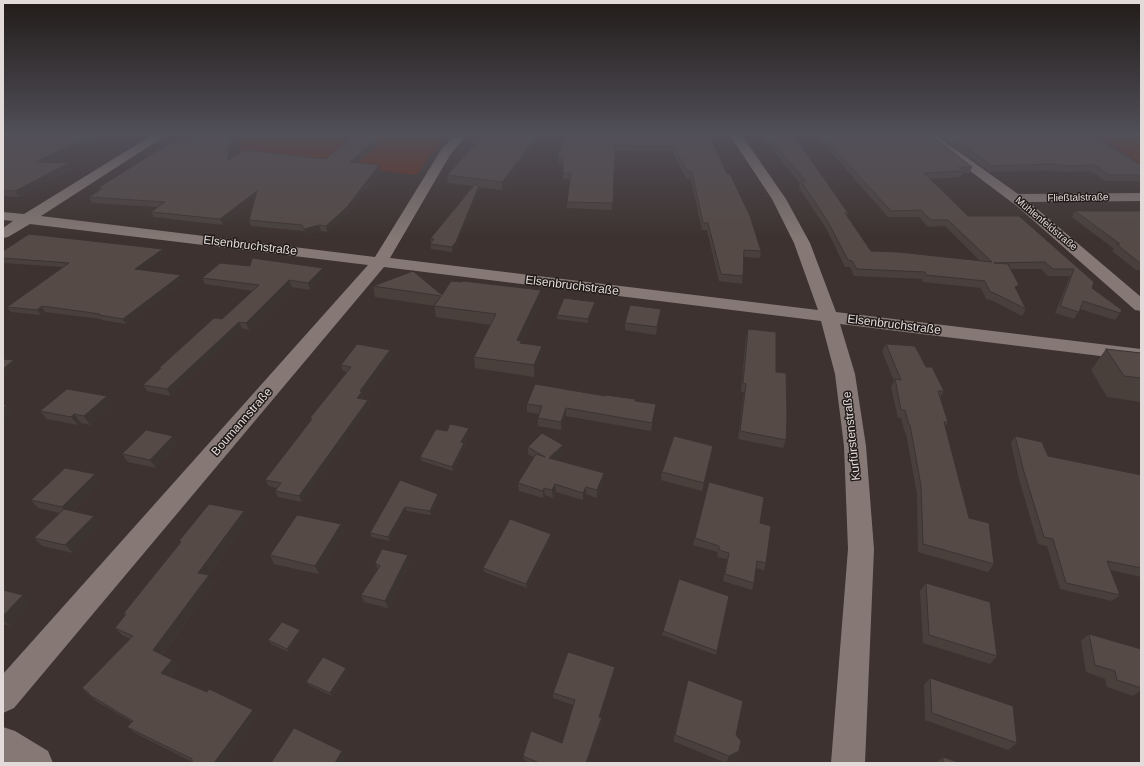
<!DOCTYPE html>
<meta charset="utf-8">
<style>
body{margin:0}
#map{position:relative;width:1144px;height:766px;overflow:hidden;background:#3d322f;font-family:Helvetica,sans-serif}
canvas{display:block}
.frame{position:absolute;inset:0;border:4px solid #e2dbd9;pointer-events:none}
</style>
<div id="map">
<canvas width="1144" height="766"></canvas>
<div class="frame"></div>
</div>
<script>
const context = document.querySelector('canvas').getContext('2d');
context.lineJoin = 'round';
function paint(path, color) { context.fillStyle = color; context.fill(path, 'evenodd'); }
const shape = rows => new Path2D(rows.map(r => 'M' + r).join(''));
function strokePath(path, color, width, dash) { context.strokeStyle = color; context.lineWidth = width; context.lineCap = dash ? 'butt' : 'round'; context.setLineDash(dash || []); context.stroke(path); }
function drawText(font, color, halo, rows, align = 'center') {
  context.font = font + ' Helvetica,sans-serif'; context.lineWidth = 3; context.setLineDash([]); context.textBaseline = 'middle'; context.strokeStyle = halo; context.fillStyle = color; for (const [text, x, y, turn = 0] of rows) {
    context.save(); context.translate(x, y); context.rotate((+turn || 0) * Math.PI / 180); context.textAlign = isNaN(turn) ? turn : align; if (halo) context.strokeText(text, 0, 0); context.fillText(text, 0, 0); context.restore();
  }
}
paint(shape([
 [240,134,451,134,429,157,417,175,240,153],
 [1095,134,1141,134,1141,164]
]), '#6b2a16');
paint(shape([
 [154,134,168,134,41,216,375,257,441,150,456,134,468,134,450,155,390,258,818,310,794,243,772,199,729,134,741,134,786,199,810,243,836,312,1141,349,1141,361,840,324,855,374,866,446,874,549,865,763,831,763,848,549,844,446,835,374,821,321,384,267,14,708,3,713,3,674,368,265,30,224,8,237,3,238,3,228,13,221,3,220,3,212,24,214,154,134],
 [921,134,934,134,1018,194,1141,193,1141,201,1029,202,1141,297,1141,311,1135,310,1018,207,921,134],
 [3,727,15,731,48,751,53,763,5,763,3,762,3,727]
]), '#867975');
paint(shape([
 [3,134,107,134,50,162,72,169,19,197,3,196],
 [207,134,232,134,231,158,325,159,378,146,357,162,380,171,348,213,327,232,321,231,306,235,304,231,251,226,249,220,254,200,223,225,154,217,151,212,157,207,92,203,89,197,99,190,98,188],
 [544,134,502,190,479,187,479,191,456,247,452,252,431,249,430,239,473,186,448,183,447,175],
 [609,134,707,134,727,174,761,251,760,258,744,257,743,276,742,284,719,281,707,230,702,230,691,179,687,179,672,152,615,151,612,210,567,208,567,202,570,179,563,179,563,167,562,167,562,162,558,162,558,155,609,135],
 [760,134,793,134,848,213,847,216,871,251,980,261,945,226,928,227,919,217,888,217,815,134,929,134,972,167,970,173,963,173,961,177,930,179,968,216,1019,216,1094,282,1092,288,1120,313,1115,320,1080,309,1074,319,1055,313,1070,276,1048,276,1041,269,1011,269,1016,290,1026,309,1022,316,991,300,986,299,981,288,923,282,922,279,854,276,850,267,845,267,826,228,799,188,800,183,772,150,772,148],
 [937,134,1090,134,1141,165,1141,181,1105,181,1090,171,1063,172,1049,170,990,172],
 [1075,211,1141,211,1141,270,1136,270,1112,251,1114,249,1072,217],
 [163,249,166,254,143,270,183,281,126,324,102,320,101,319,45,312,41,315,11,312,7,307,63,267,3,263,3,251],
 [250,266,325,274,310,290,292,287,249,330,242,328,171,396,147,391,143,385,160,370,159,368,222,319,253,291,205,284,202,278],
 [373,286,442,295,541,290,541,301,522,343,542,358,534,377,475,368,474,357,491,325,436,317,434,306,435,306,375,297],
 [594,306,588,323,557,319,557,315],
 [661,309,656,335,625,330,625,323],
 [748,329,776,372,786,440,783,448,738,439,744,392,741,392,746,336],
 [886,344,926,367,944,391,940,398,948,422,945,427,969,518,994,564,988,572,918,552,917,494,906,433,905,433,901,418,898,418,891,387,894,381,882,351],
 [1106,349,1141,353,1141,402,1107,397,1091,370],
 [390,350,392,356,363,396,364,398,363,399,368,400,370,406,302,502,278,497,275,491,277,488,269,486,265,480,311,420,310,418,347,372,343,371,341,365],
 [107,396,112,404,90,425,81,423,78,425,47,419,40,411],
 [605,396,656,404,651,431,566,416,561,430,538,426,538,418,539,414,527,412,527,404],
 [447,431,469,432,464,443,465,447,453,471,422,461,420,457],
 [173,436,178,444,156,468,128,462,122,454],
 [1015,436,1048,456,1141,475,1141,577,1110,570,1120,595,1112,601,1060,589,1047,546,1038,544,1019,479,1011,443],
 [563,445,563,452,555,460,604,473,604,481,597,498,586,494,583,500,556,492,553,498,545,495,543,498,519,491,518,483,534,457,528,454,528,447],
 [711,454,702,491,661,480,662,472],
 [400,480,439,498,431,515,407,511,390,541,371,537,370,533],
 [101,482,73,511,94,516,101,524,73,553,42,546,34,538,59,513,38,508,31,500],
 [709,482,760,523,766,563,764,570,756,568,754,583,752,590,723,581,727,559,717,557,718,552,693,545],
 [244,511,249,519,208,575,214,583,162,655,172,660,179,667,171,677,253,710,258,716,225,763,192,763,192,762,135,733,127,727,132,722,96,701,88,694,82,688,130,639,122,635,115,628,125,616,123,614,180,543,179,541],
 [341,524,344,533,319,574,274,564,270,555],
 [551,538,527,588,484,572,483,568],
 [408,555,410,562,388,608,364,602,361,595,378,570,375,563],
 [926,583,997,656,990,664,923,643,920,591],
 [3,584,6,587,4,590,31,602,10,626,3,624],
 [300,630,302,634,289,652,271,644,268,640],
 [663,631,717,651,716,655,662,635],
 [1089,634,1141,649,1141,690,1133,696,1107,687,1105,679,1086,672,1081,641],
 [615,667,614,673,600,717,601,723,600,727,587,763,530,763,524,760,523,756,562,743,573,705,553,698,553,693],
 [348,672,332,696,309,685,306,682],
 [930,678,1017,743,1008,750,925,720,924,685],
 [686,688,739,751,736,758,726,763,673,741],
 [943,757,960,763,936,763]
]), '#49403c');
paint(shape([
 [93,134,107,134,39,168,36,162],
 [230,134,232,134,230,165,228,160],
 [539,134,544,134,502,190,502,182],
 [376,140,378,146,351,167,350,162],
 [69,163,72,169,19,197,15,191],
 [379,165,380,171,348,213,327,232,326,226],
 [479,186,479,191,456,247,452,252,452,247],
 [257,191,259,197,223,225,220,219],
 [319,225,321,231,306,235,304,229],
 [163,249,166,254,138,274,135,269],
 [323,268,325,274,310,290,308,283],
 [181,275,183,281,126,324,123,319],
 [289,280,292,287,249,330,246,323],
 [541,290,541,301,521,345,517,340],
 [595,302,594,306,588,323,588,319],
 [42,306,45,312,41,315,37,310],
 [661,309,660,316,656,335,657,327],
 [239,322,242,328,171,396,167,389],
 [542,346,542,358,534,377,534,365],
 [390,350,392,356,363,396,364,398,359,404,357,398,360,391],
 [14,360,17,364,3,376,3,369],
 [107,396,112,404,90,425,84,416],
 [368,400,370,406,302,502,299,496],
 [7,405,14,413,3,423,3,408],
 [566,408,566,416,561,430,561,422],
 [74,414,81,423,78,425,71,417],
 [469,428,469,432,462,446,461,442],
 [173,436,178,444,156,468,150,460],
 [464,443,465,447,453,471,452,467],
 [563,445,563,452,549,465,549,458],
 [604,473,604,481,597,498,597,490],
 [95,474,101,482,69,515,62,507],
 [555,484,556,492,553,498,552,490],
 [586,487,586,494,583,500,583,493],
 [544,488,545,495,543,498,543,491],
 [438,494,439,498,431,515,430,511],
 [405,507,407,511,390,541,388,537],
 [244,511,249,519,204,580,198,573],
 [94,516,101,524,73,553,65,545],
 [341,524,344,533,319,574,315,566],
 [551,534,551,538,527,588,526,584],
 [408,555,410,562,388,608,385,601],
 [209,575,214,583,160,657,153,650],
 [3,584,6,587,3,590],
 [23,595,31,602,10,626,3,620,3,616],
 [300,630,302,634,289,652,287,649],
 [172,660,179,667,168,680,161,673],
 [615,667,614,673,599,722,599,717],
 [346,668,348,672,332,696,330,693],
 [253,710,258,716,225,763,214,763],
 [602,718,600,727,587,763,586,763],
 [342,751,346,757,343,763,335,763],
 [739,751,736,758,726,763,729,756]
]), '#3c3431');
const building = shape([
 [3,134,93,134,36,162,69,163,15,191,3,190,3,134],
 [207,134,230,134,228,160,245,150,325,159,359,134,372,134,376,140,350,162,379,165,347,207,326,226,319,225,304,229,302,225,249,220,257,191,220,219,151,212,165,202,89,197,102,189,98,188,168,144,207,134],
 [485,134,539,134,502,182,447,175,485,134],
 [565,134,610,135,610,134,707,134,713,142,727,174,730,174,750,216,761,251,744,250,743,276,721,274,708,223,703,223,692,172,688,172,673,146,615,145,613,203,567,202,571,173,563,173,563,161,562,161,563,156,558,155,565,134],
 [766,134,793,134,848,213,845,213,871,251,898,252,992,262,948,220,931,220,921,210,891,211,821,134,929,134,972,167,959,167,964,171,924,173,968,216,1019,216,1094,282,1092,288,1122,310,1120,313,1083,301,1079,312,1060,306,1074,269,1053,269,1045,262,994,263,1008,264,1019,285,1015,287,1026,309,994,293,990,292,985,281,926,275,925,272,857,269,852,261,848,260,828,222,801,181,806,181,773,144,775,144,766,134],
 [947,134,1090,134,1141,165,1141,175,1109,175,1094,165,1066,166,1052,164,992,166,947,134],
 [475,184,479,186,456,242,452,247,430,244,434,239,430,239,475,184],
 [1075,211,1141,211,1141,263,1140,263,1116,244,1120,244,1075,211],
 [29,234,163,249,135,269,181,275,123,319,99,315,100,314,42,306,37,310,7,307,69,263,3,258,3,251,29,234],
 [252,258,323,268,308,283,289,280,246,323,239,322,167,389,143,385,161,368,159,368,214,318,222,319,259,285,202,278,220,263,250,266,252,258],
 [413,271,442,295,451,281,462,282,463,281,541,290,517,340,521,341,520,343,542,346,534,365,474,357,496,314,434,306,441,296,373,286,413,271],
 [564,298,595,302,588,319,557,315,564,298],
 [630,305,661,309,657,327,625,323,630,305],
 [748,329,776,332,776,372,786,373,787,417,786,440,740,431,746,384,743,383,748,329],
 [357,344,390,350,360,391,362,392,357,398,368,400,299,496,275,491,281,483,265,480,312,419,310,418,351,367,341,365,357,344],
 [886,344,915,346,926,367,932,367,944,391,938,391,948,422,944,422,969,518,989,523,994,564,923,544,921,486,910,425,909,425,905,410,901,410,895,379,901,380,886,344],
 [1106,349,1141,353,1141,378,1124,376,1106,349],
 [3,359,14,360,3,369,3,359],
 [535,384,605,396,605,395,635,399,635,401,656,404,652,423,566,408,561,422,538,418,542,406,527,404,535,384],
 [67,389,107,396,84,416,74,414,71,417,40,411,67,389],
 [3,404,7,405,3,408,3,404],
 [450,424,469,428,461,442,464,443,452,467,420,457,436,429,447,431,450,424],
 [146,430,173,436,150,460,122,454,146,430],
 [542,433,563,445,549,458,604,473,597,490,586,487,583,493,555,484,552,490,544,488,543,491,518,483,536,454,545,457,528,447,542,433],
 [674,436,713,446,704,483,662,472,674,436],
 [1015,436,1042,442,1048,456,1141,475,1141,568,1107,561,1120,595,1066,583,1053,539,1044,537,1024,472,1015,436],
 [65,468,95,474,62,507,31,500,65,468],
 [400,480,438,494,430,511,405,507,388,537,370,533,400,480],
 [709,482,764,497,760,523,771,526,766,563,757,561,754,583,725,574,729,553,719,550,719,546,695,538,709,482],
 [209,504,244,511,198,573,209,575,153,650,172,660,161,673,207,692,209,689,253,710,214,763,192,763,192,759,127,727,133,721,88,694,89,693,82,688,133,636,115,628,126,614,123,614,181,542,179,541,209,504],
 [64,509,94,516,65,545,34,538,64,509],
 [297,515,341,524,315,566,270,555,297,515],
 [510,519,551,534,526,584,483,568,510,519],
 [382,549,408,555,385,601,361,595,380,566,375,563,382,549],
 [679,579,729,596,717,651,663,631,679,579],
 [926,583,990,602,997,656,929,635,926,583],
 [3,590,23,595,3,616,3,590],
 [282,622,300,630,287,649,268,640,282,622],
 [1089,634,1141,649,1141,679,1140,679,1141,682,1141,688,1117,680,1115,671,1095,665,1089,634],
 [568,652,615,667,599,717,602,718,600,722,586,763,539,763,523,756,531,731,562,743,575,700,553,693,568,652],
 [323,657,346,668,330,693,306,682,323,657],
 [930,678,1013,706,1017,743,932,713,930,678],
 [688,680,743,701,736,735,741,741,739,751,729,756,675,735,688,680],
 [294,728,342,751,335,763,271,763,294,728],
 [943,757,960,763,943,763,943,757]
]);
paint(building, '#554a46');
strokePath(building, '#3c3431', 1);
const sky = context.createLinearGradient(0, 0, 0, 241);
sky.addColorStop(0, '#221c1a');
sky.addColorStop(0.56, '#514f58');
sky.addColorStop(1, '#514f5800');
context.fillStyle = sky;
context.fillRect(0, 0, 1144, 241);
drawText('10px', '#e2dbd9', '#211b1a', [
 ["Fließtalstraße",1078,198,-1],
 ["Mühlenfeldstraße",1046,224,40]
]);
drawText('12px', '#e2dbd9', '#211b1a', [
 ["Elsenbruchstraße",250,246,7],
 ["Elsenbruchstraße",572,286,7],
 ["Elsenbruchstraße",894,325,7],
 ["Boumannstraße",242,422,-49],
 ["Kurfürstenstraße",852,436,-96]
]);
</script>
